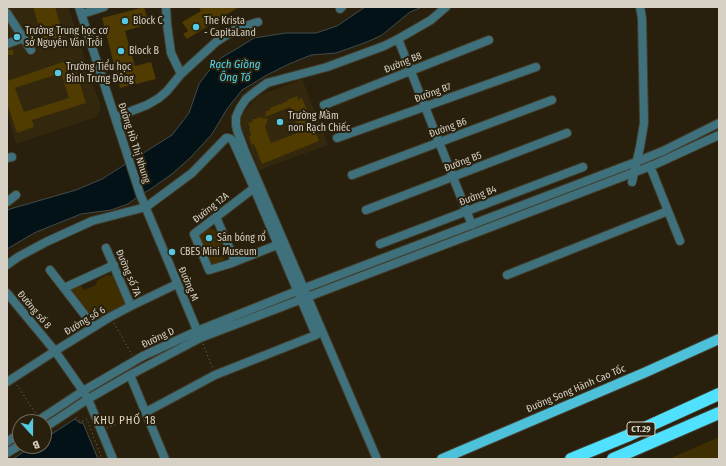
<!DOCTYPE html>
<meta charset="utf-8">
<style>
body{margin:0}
#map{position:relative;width:726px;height:466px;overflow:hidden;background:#28200d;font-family:"Fira Sans Condensed",sans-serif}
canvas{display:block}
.frame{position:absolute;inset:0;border:8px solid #d7d1c5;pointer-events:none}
.north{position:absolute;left:12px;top:414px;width:40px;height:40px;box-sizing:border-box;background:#28200d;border:1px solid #6e6757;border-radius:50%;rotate:159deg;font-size:11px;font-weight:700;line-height:16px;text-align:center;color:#d7d1c5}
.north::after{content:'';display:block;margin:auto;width:14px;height:18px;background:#56c9e1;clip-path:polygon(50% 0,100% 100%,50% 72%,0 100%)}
</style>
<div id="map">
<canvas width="726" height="466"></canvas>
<div class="frame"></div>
<div class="north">B</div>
</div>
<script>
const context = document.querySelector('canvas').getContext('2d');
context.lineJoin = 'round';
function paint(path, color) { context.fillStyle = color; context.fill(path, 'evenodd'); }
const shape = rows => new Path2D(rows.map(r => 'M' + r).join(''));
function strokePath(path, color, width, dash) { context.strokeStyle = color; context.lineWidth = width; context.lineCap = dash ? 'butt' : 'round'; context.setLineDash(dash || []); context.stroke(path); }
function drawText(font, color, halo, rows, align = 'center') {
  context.font = font + ' "Fira Sans Condensed",sans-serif'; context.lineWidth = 4; context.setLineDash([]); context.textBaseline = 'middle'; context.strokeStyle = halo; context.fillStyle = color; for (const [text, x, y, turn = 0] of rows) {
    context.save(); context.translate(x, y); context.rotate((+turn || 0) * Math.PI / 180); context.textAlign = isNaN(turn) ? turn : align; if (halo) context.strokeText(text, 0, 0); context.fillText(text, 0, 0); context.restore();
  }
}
paint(shape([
 [7,7,68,7,101,108,96,117,16,144,7,111],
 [302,79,328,145,259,170,241,126,241,118,243,113,255,100,261,95]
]), '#33280d');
paint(shape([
 [207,228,213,229,217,232,225,254,225,258,223,260,216,264,212,264,209,263,198,235],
 [107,275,115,276,126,301,126,304,99,322,94,322,73,294,72,291,72,288,81,284,83,290,95,286,98,280],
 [719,437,719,459,669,459]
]), '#3f2e00');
const water = shape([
 [365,7,422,7,410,12,382,35,367,42,336,53,311,55,289,64,267,75,242,90,227,109,212,134,191,157,172,174,152,188,136,198,128,204,111,210,81,214,61,222,34,233,7,249,7,211,10,209,76,190,102,179,172,135,189,113,199,84,208,72,221,58,238,48,254,38,286,33,316,33,337,26,365,7],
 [75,419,77,421,80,423,83,423,98,459,13,459,32,446,44,446,44,439,75,419]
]);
paint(water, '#021216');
strokePath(water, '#424b4a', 1);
paint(shape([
 [33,7,55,7,65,41,45,47],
 [144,7,149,24,125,31,135,66,151,62,156,79,120,88,102,18],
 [199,7,239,7,187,39,183,34,188,31,182,22,201,11],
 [7,50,13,50,13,55,7,55],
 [72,59,86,103,32,120,34,127,17,133,7,103,7,81],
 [61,73,69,98,24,112,15,88],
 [297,96,298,100,302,98,319,141,262,164,254,144,252,145,249,137,251,136,249,129,250,128,248,123,252,122,253,119,257,119,257,117,268,119,265,127,271,143,300,132,290,107,265,117,266,111,270,110,270,108,288,101,287,100]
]), '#503b00');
const minor = shape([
 [79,7,140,194,199,335],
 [166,7,167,24,171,53,181,74],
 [340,9,342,7],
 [7,13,31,50],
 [82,14,104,7],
 [398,39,472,225],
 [7,44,23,38],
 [324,105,489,40],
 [116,117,147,105,159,98,167,91,181,74,216,42,236,29,258,22],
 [337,138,536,67],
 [7,158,12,157],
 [650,166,680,241],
 [352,175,552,100],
 [632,182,640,147,644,123,642,18,640,7],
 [254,188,194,234,209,270,229,264,277,245],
 [7,202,16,195],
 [366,210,567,133],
 [216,217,235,261],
 [380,244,583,167],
 [106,248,131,306],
 [7,265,18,257,46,242,92,221,146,207,192,173,226,138,228,138,231,139,233,141,254,188,316,335,215,375,146,412],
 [50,270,94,327],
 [507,275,668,211],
 [64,288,114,265],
 [7,293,55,351,83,391,88,399,113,459],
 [130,375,165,459],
 [7,382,55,351,110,317,131,306,177,284],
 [36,422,83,391,143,356,197,331,297,291,636,162,663,151,719,123],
 [44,428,88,399,130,375,200,338,656,164,719,135],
 [7,442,20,433],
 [7,453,20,445],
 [377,459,244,149,237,130,236,125,236,117,240,108,246,99,256,91,267,83,327,67,384,46,398,39,431,20,446,7]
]);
const major = shape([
 [442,459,646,372,719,339]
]);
const highway = shape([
 [571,459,627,436,719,394],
 [613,459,719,413]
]);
strokePath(minor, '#443c2a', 10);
strokePath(major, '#443c2a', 12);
strokePath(highway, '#443c2a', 14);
strokePath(shape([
 [114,323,132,355],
 [203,344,213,369],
 [17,385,36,414],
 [76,417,80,421,83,421,87,419,102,459],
 [107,428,138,416]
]), '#766f5f', 1, [1, 3]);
strokePath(minor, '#3e717c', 8);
strokePath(major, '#4cc1d9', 10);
strokePath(highway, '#4fe1fe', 12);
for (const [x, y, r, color] of [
 [125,21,4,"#56c9e1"],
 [196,27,4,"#56c9e1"],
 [17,37,4,"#56c9e1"],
 [121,51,4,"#56c9e1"],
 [58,73,4,"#56c9e1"],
 [280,122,4,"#56c9e1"],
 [209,238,4,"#56c9e1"],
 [172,252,4,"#56c9e1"]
]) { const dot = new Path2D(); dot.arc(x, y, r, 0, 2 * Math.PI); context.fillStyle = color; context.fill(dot); strokePath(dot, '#28200d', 1.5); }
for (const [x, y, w] of [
 [641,429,28]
]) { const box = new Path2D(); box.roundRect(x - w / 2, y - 7, w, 14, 3); context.fillStyle = '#28200d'; context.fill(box); strokePath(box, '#d7d1c5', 1); }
drawText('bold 9px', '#d7d1c5', null, [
 ["CT.29",641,429]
]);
drawText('10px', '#d7d1c5', '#28200d', [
 ["Block C",133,21],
 ["The Krista",204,21],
 ["- CapitaLand",204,33],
 ["Trường Trung học cơ",25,31],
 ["sở Nguyễn Văn Trỗi",25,43],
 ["Block B",129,51],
 ["Trường Tiểu học",66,67],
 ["Bình Trưng Đông",66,79],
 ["Trường Mầm",288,116],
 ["non Rạch Chiếc",288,128],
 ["Sân bóng rổ",217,238],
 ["CBES Mini Museum",180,252]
], 'left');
drawText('10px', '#d7d1c5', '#28200d', [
 ["Đường B8",403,63,-22],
 ["Đường B7",433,93,-20],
 ["Đường B6",448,128,-20],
 ["Đường Hồ Thị Nhung",134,143,72],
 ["Đường B5",463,162,-21],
 ["Đường B4",478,196,-21],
 ["Đường 12A",211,208,-38],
 ["Đường số 7A",128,273,67],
 ["Đường M",188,284,67],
 ["Đường số 8",34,310,50],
 ["Đường số 6",85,321,-31],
 ["Đường D",158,338,-25],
 ["Đường Song Hành Cao Tốc",576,389,-23]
]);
drawText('italic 11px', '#49daf7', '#28200d', [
 ["Rạch Giồng",235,65],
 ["Ông Tố",235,78]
]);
context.letterSpacing = '1px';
drawText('11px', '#e2d7bf', '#28200d', [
 ["KHU PHỐ 18",125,421]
]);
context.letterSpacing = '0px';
</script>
